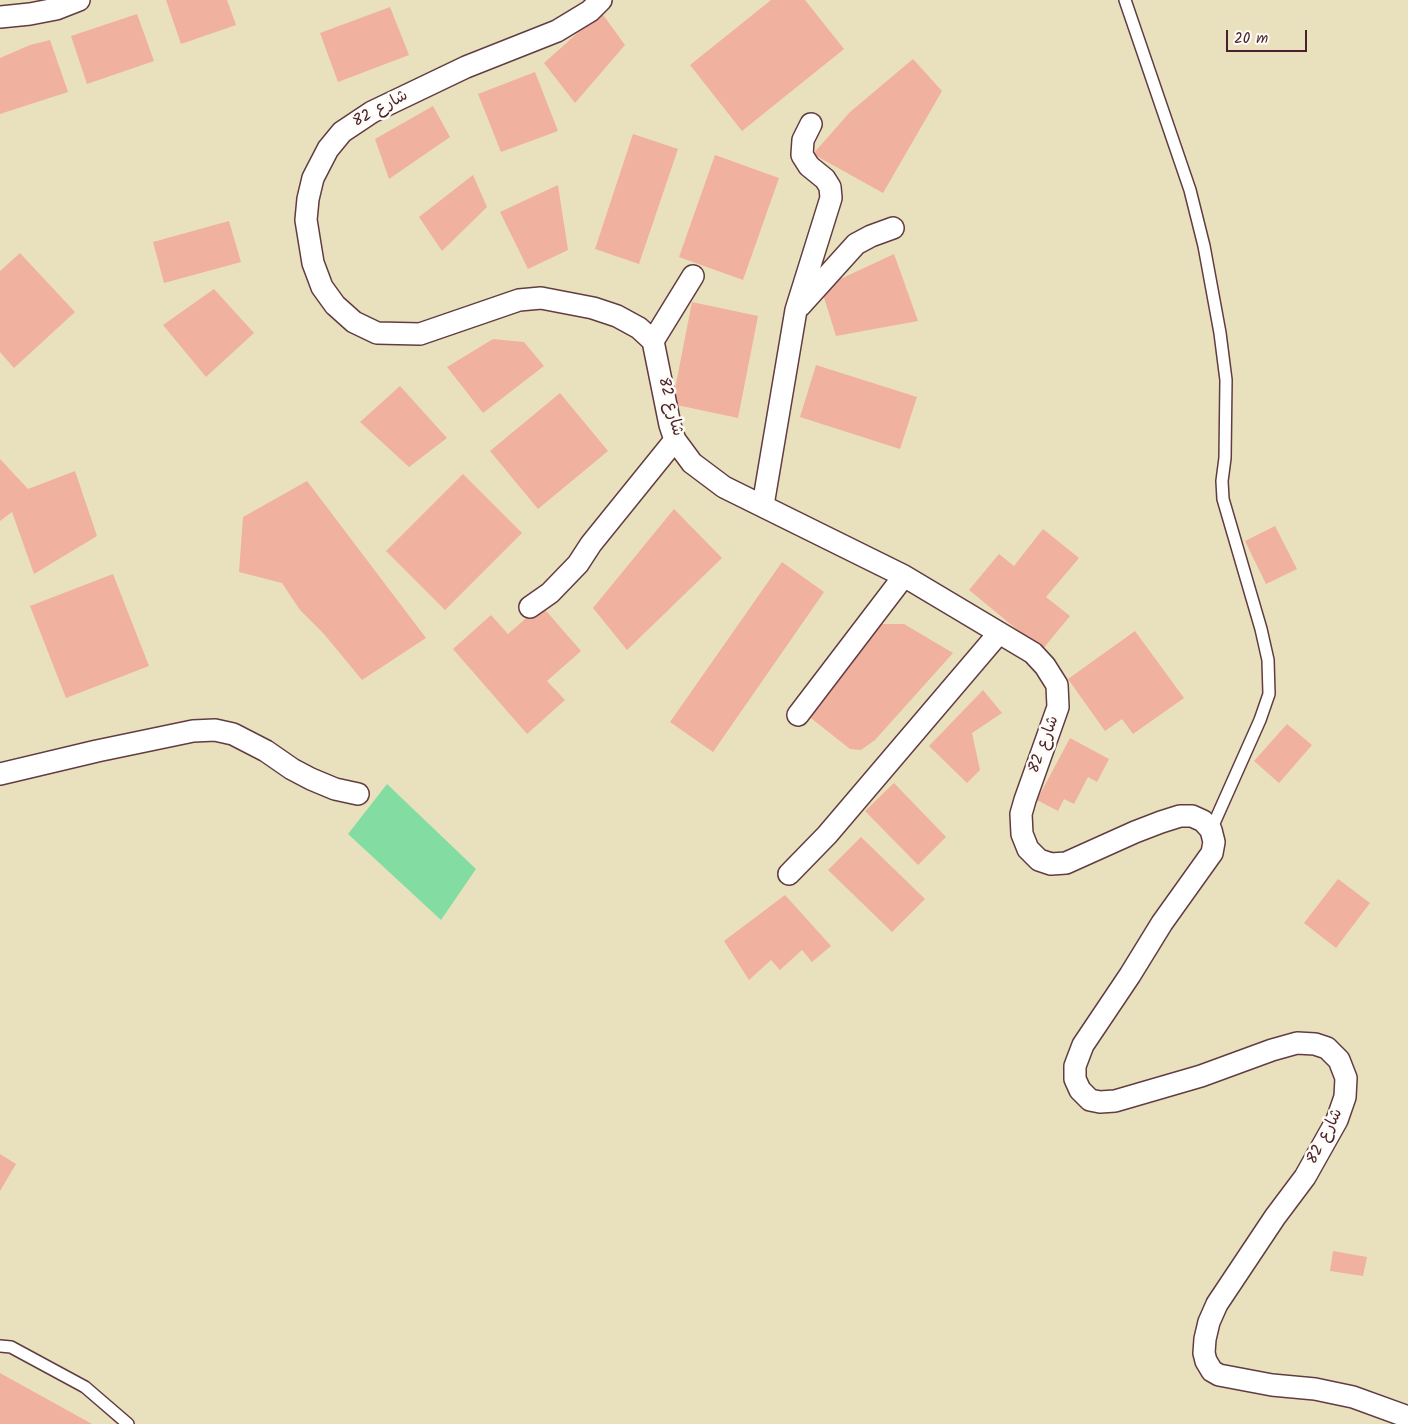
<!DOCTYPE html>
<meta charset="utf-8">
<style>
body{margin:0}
#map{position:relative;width:1408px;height:1424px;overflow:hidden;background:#e9e1be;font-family:Kalam,sans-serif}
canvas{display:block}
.scale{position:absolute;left:1226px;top:30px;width:81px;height:22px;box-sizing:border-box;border:2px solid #4a1f2b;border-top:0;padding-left:6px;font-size:15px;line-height:18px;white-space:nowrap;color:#4a1f2b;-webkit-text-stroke:4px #fdfcf7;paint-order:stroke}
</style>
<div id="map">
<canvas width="1408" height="1424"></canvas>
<div class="scale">20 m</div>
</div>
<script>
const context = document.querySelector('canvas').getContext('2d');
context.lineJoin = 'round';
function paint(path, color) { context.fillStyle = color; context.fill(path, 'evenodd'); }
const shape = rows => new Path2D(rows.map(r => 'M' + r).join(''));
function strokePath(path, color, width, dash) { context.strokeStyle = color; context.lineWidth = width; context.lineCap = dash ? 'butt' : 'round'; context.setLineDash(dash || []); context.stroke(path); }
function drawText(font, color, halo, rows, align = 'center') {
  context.font = font + ' Kalam,"Playpen Sans Arabic",sans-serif'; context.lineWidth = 5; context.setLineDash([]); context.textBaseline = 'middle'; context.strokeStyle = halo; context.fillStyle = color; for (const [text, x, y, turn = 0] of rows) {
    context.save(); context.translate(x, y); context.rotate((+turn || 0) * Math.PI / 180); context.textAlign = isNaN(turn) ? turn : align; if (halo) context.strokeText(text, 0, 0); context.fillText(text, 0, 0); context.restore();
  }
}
paint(shape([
 [387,784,476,869,441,920,348,834]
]), '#83dda3');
paint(shape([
 [166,0,227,0,236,25,181,44],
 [771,0,805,0,844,49,742,131,690,65],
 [390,7,409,55,338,82,320,33],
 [601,12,625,45,575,103,544,63],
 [137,14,154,61,87,84,71,36],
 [50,40,68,92,0,114,0,58,30,45],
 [913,59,942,91,883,193,813,154,850,112],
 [535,72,558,131,501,152,478,94],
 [433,106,450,137,389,179,375,139],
 [633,134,678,149,639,264,595,249],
 [715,155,779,178,743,280,679,257],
 [473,175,487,207,442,251,419,217],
 [558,185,568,250,528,269,500,212],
 [229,221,241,262,164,283,153,242],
 [20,253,75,312,14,368,0,352,0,271],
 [894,254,918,321,836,336,821,288],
 [214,289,254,333,206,377,163,325],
 [692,302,758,316,738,418,672,404],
 [493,339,524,342,544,366,483,413,447,367],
 [816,365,917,397,900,449,800,417],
 [400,386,447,438,409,467,360,422],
 [560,393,608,451,538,509,490,451],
 [0,459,28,489,75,471,97,536,34,574,12,512,0,521],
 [463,474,522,533,445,610,386,551],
 [307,481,426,638,362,680,324,634,300,610,282,583,239,572,243,517],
 [674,509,722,558,627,650,593,608],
 [1275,526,1297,569,1266,584,1245,541],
 [1043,529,1079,558,1046,597,1070,616,1042,650,969,590,999,554,1014,566],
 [782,562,824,592,713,752,670,722],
 [113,574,149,666,66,698,30,606],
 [541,605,581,651,547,681,565,700,527,734,453,649,491,615,508,634],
 [876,624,904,624,953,653,875,740,861,750,850,749,807,715],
 [1135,631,1184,698,1133,734,1122,719,1105,731,1068,679],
 [983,690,1002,713,972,733,980,770,967,783,929,746],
 [1287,724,1312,745,1279,783,1254,761],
 [1070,738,1109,759,1097,782,1088,777,1074,804,1064,799,1058,811,1037,800],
 [894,783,946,837,918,865,865,811],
 [861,837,925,899,892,932,828,870],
 [1338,879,1370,903,1336,948,1304,923],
 [785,895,831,946,812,962,802,950,780,970,771,960,749,980,724,941],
 [0,1154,16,1164,0,1191],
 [1333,1251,1367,1257,1363,1276,1330,1271],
 [0,1373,92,1424,0,1424]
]), '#f0b19e');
const lane = shape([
 [1125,0,1190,190,1204,246,1220,333,1226,380,1225,458,1222,481,1223,499,1261,629,1268,660,1269,694,1260,720,1211,830],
 [0,1346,11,1347,85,1387,128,1424]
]);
const street = shape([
 [601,0,590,11,557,31,466,67,372,112,342,132,328,149,313,178,308,199,306,220,313,263,322,287,335,305,354,322,377,333,420,334,519,300,541,298,593,308,617,316,639,328,653,341,670,425,675,440,692,463,724,487,904,576,1033,653,1045,666,1057,685,1058,707,1025,800,1021,814,1022,834,1028,849,1039,860,1051,864,1066,863,1135,832,1161,822,1180,816,1192,816,1203,821,1211,830,1214,842,1212,853,1162,923,1130,975,1083,1045,1075,1066,1075,1079,1080,1090,1090,1100,1100,1102,1115,1101,1201,1076,1272,1050,1297,1043,1315,1044,1327,1048,1339,1060,1346,1078,1345,1097,1337,1120,1305,1177,1275,1217,1217,1304,1209,1322,1205,1339,1204,1353,1206,1361,1212,1371,1219,1375,1272,1385,1315,1389,1353,1397,1408,1417],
 [0,17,30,14,56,9,79,0],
 [800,306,856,244,871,236,893,228],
 [653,341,693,276],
 [763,505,796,310,831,198,830,187,825,179,809,166,802,155,803,140,811,124],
 [530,607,550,593,578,564,591,544,675,440],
 [798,715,904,576],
 [0,774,97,751,193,731,215,730,233,734,266,751,292,769,311,779,335,789,358,794],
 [789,874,827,835,999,633]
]);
strokePath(lane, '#623c41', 14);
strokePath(street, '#623c41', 24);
strokePath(lane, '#fff', 11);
strokePath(street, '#fff', 21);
drawText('16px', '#4a1f2b', '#fdfcf7', [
 ["شارع 82",381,110,-29],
 ["شارع 82",669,407,75],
 ["شارع 82",1045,745,-70],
 ["شارع 82",1326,1137,-63]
]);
</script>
